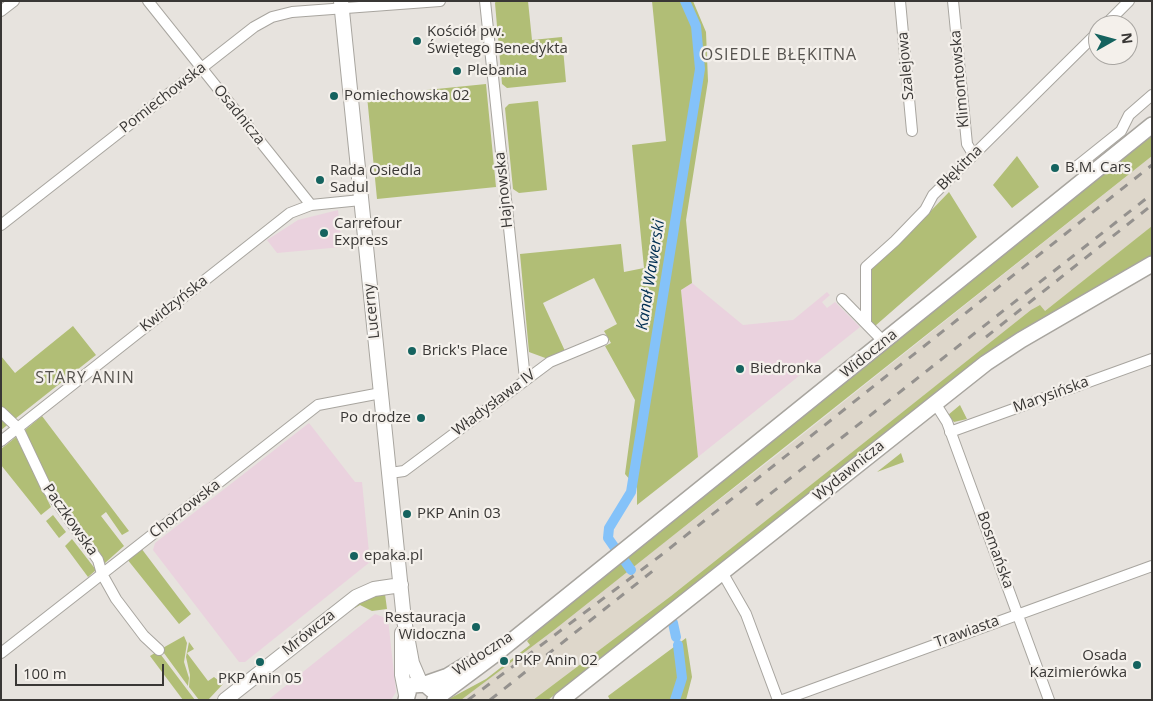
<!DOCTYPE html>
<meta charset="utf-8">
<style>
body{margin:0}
#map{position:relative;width:1153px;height:701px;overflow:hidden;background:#e7e3de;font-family:"Open Sans",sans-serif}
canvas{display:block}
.frame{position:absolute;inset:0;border:2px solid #393735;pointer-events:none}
.north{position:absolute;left:1088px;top:15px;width:50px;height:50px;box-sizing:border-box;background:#f4f0eb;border:1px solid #a9a6a2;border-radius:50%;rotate:83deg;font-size:14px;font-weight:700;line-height:20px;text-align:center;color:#393735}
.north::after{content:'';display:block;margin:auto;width:18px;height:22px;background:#15635f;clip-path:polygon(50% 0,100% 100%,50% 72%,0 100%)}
.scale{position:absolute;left:15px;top:664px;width:149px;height:22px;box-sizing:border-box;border:2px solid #393735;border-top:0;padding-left:6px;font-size:15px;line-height:18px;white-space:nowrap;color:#393735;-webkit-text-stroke:4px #f4f0eb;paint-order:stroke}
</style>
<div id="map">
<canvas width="1153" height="701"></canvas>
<div class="frame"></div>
<div class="north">N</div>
<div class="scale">100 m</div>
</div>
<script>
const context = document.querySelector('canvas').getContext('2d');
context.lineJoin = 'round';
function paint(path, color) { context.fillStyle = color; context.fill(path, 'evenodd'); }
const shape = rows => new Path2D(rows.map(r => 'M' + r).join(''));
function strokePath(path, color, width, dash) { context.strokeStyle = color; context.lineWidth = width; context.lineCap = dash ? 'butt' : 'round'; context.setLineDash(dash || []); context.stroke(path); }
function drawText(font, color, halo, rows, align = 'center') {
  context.font = font + ' "Open Sans",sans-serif'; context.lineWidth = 4.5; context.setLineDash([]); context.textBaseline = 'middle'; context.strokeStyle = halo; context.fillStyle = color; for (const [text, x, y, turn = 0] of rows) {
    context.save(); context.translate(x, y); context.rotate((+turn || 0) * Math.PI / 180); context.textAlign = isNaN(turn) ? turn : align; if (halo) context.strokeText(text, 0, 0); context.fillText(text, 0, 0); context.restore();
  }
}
paint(shape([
 [338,210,342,247,277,253,267,240,298,220],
 [692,283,743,325,793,320,827,292,830,295,822,302,827,308,835,302,860,327,698,457,681,290],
 [309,423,355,482,362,482,370,562,245,662,239,662,153,550,155,543],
 [375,614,388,619,396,692,391,700,268,700]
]), '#ead2de');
paint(shape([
 [1152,156,1152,226,1136,239,1045,311,933,388,671,596,533,700,461,700,773,458]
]), '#ded7cb');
paint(shape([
 [496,1,528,1,532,40,562,37,566,82,507,88,502,84,495,3],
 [652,1,693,1,706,32,708,81,686,220,692,283,681,290,698,457,637,505,637,488,625,474,635,400,605,346,611,343,604,331,617,324,594,278,543,303,565,351,548,359,529,352,520,254,621,244,624,272,644,268,632,145,666,141],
 [486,84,496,187,377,199,367,96],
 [538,101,547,190,519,193,513,189,505,108,509,104],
 [1152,132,1152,156,554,630,461,700,447,700,486,679,530,645,527,641,542,625,989,266],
 [1017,156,1039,187,1012,208,993,185],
 [949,192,977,237,875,326,872,322,868,280,871,266,898,245],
 [1152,226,1152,255,994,348,548,700,533,700,671,596,1031,310,1040,305,1045,311],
 [73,326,96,355,1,430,1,356,15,373],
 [960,405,967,419,954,422,948,415],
 [42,416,129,531,122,535,106,512,101,516,124,546,105,563,42,474,25,430],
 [16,437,51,507,41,515,1,465,1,449],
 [901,453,904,462,877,472],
 [53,515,66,532,59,538,46,521],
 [72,539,96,570,88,577,65,546],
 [141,548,191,614,179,624,127,559],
 [385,594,387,609,372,611,360,605,355,608,353,605,368,596],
 [184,636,187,643,184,662,189,678,188,686,161,649],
 [686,638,692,677,686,700,610,700,608,696],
 [189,642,194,649,187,653,208,681,214,677,223,684,208,700,199,700,189,687,190,675,186,657],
 [158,651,195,700,183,700,150,656]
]), '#b1be76');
strokePath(shape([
 [615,548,608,538,609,528,631,492,700,69,696,26,685,1],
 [624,560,631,570],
 [673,623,676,637],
 [675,700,682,678,678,645]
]), '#84c2f9', 10);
const minor = shape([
 [148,1,311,205],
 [485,1,525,379],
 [900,1,912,131],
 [953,1,967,144,973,154],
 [1,11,14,1],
 [1105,25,1129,1],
 [1076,167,1121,131,1129,115,1152,95],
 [1,225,254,27,272,17,292,12,440,1],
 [842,299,884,342],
 [866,323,866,267,895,241,925,210,933,195,1098,32],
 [935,403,947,422,1049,700],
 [1,412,18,428,46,487,98,560,102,574,116,599,144,636,159,650],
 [950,432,1152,359],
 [1,441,290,213,311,205,361,200],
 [390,473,404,471,550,362,603,340],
 [722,572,746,614,778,700],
 [1,653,318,405,381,393],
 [783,700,1152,566]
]);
const tertiary = shape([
 [341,1,404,620,412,663,421,684],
 [402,633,402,675,406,695],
 [225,700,356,597,374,589,401,585]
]);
const secondary = shape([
 [425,684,448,676,466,665],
 [435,699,498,652,1152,125],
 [406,700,409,689,413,685,425,684,432,690],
 [561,700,986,363,1021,340,1152,264]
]);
strokePath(minor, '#a8a59f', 12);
strokePath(tertiary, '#a8a59f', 16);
strokePath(secondary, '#a8a59f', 18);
strokePath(minor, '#fff', 10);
strokePath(tertiary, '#fff', 14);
strokePath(secondary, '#fff', 15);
strokePath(shape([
 [986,337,1152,205],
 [756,505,1152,194],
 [468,700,660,556,1152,165],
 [490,700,659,566]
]), '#94918e', 3, [9, 9]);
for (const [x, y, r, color] of [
 [417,41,5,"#15635f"],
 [457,71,5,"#15635f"],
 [334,96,5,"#15635f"],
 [1055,168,5,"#15635f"],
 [320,180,5,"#15635f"],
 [324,233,5,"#15635f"],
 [412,351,5,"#15635f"],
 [740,369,5,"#15635f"],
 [421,418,5,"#15635f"],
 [407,514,5,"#15635f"],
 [354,556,5,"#15635f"],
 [476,627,5,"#15635f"],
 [504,661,5,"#15635f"],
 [260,662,5,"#15635f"],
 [1137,665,5,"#15635f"]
]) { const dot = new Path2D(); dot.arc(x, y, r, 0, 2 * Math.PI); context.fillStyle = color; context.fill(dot); strokePath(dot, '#f4f0eb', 2); }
drawText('15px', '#393735', '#f4f0eb', [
 ["Kościół pw.",427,32],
 ["Świętego Benedykta",427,49],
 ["Plebania",467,71],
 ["Pomiechowska 02",344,96],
 ["B.M. Cars",1065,168],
 ["Rada Osiedla",330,171],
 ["Sadul",330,188],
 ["Carrefour",334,224],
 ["Express",334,241],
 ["Brick's Place",422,351],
 ["Biedronka",750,369],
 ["Po drodze",411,418,"right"],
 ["PKP Anin 03",417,514],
 ["epaka.pl",364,556],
 ["Restauracja",466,618,"right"],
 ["Widoczna",466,635,"right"],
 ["Osada",1127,656,"right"],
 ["Kazimierówka",1127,673,"right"],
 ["PKP Anin 02",514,661],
 ["PKP Anin 05",260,679,"center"]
], 'left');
drawText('15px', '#393735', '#f4f0eb', [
 ["Szalejowa",906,66,-95],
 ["Klimontowska",960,79,-95],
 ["Pomiechowska",163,98,-38],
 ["Osadnicza",239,115,51],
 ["Błękitna",960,168,-45],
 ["Hajnowska",504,190,-96],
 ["Kwidzyńska",174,304,-38],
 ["Lucerny",372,311,-96],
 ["Widoczna",869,354,-39],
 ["Marysińska",1051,395,-20],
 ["Władysława IV",494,403,-37],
 ["Wydawnicza",849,471,-39],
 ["Chorzowska",185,509,-38],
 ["Paczkowska",70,520,55],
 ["Bosmańska",995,550,70],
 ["Trawiasta",967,632,-20],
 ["Mrówcza",309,633,-39],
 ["Widoczna",483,654,-33]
]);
context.letterSpacing = '1px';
drawText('16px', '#55524e', '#f4f0eb', [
 ["OSIEDLE BŁĘKITNA",779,55],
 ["STARY ANIN",85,378]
]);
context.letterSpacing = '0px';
drawText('italic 16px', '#002e51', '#f4f0eb', [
 ["Kanał Wawerski",651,275,-81]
]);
</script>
